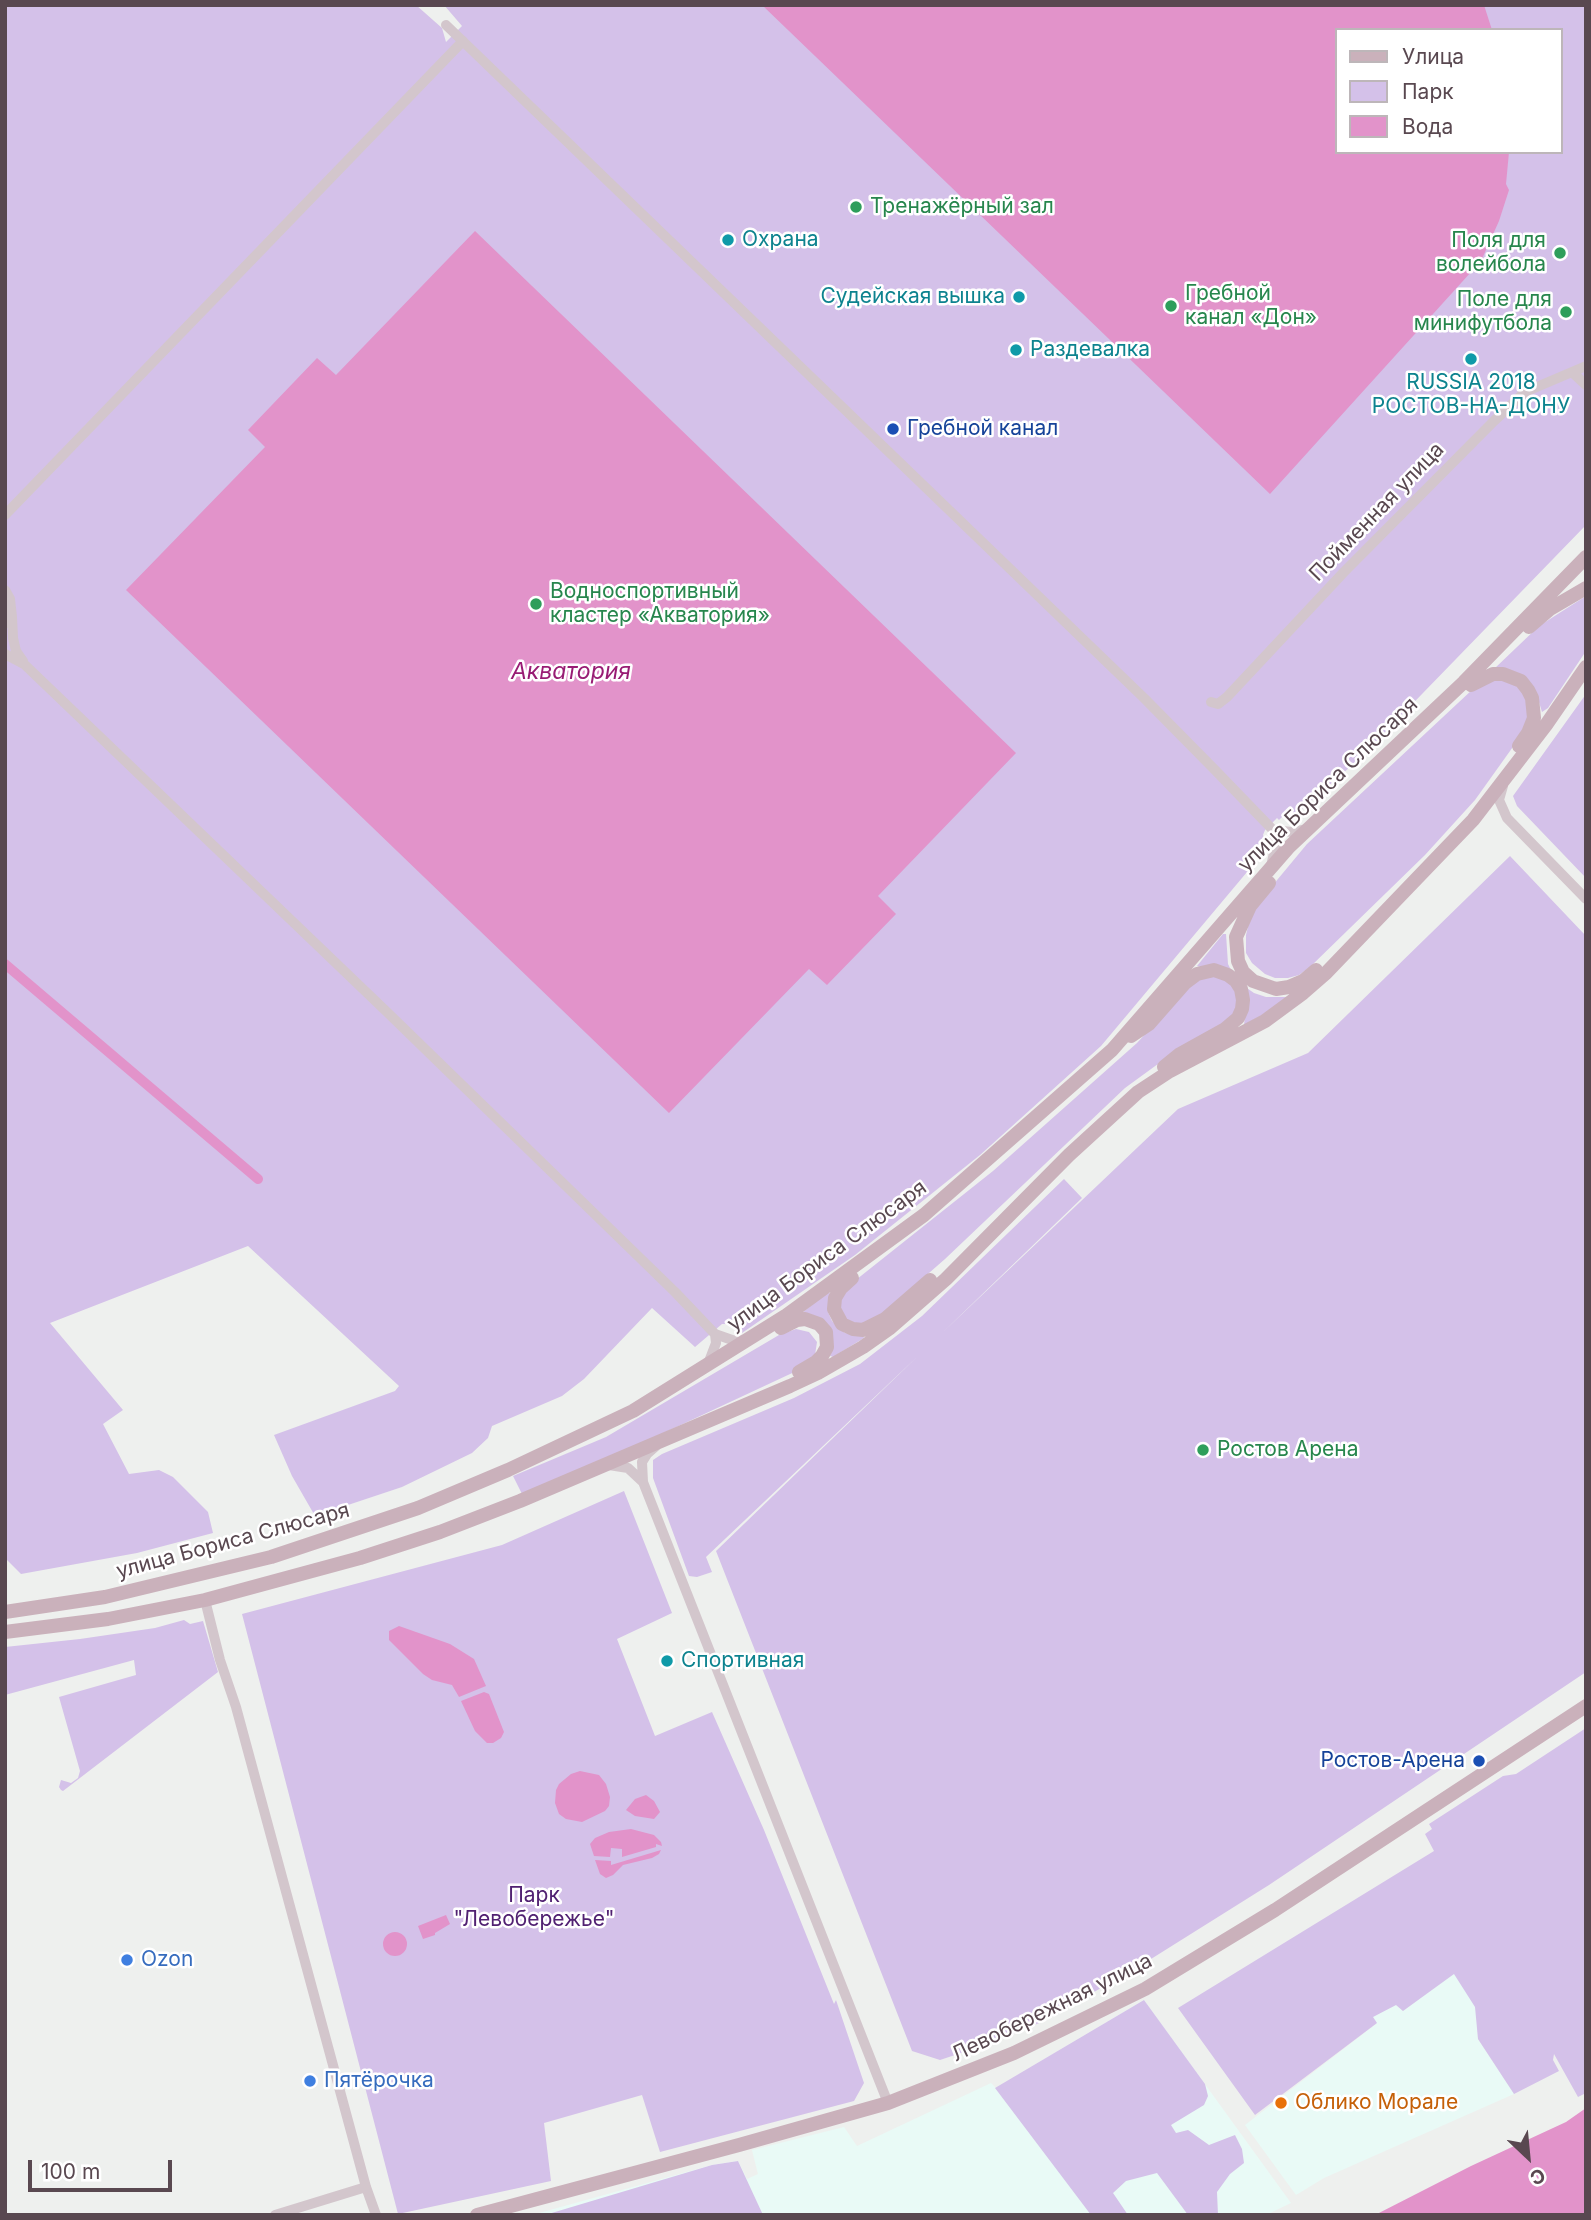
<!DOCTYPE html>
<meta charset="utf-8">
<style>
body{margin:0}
#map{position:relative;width:1591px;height:2220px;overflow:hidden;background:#eef0ee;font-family:Inter,sans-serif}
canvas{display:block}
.frame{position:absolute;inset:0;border:7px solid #594850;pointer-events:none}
.legend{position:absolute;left:1335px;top:28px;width:228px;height:126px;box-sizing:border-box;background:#fff;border:2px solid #bdb6b9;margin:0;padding:9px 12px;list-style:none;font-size:21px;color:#594850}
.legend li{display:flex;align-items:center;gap:14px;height:35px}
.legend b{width:35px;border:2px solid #bdb6b9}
.north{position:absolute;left:1493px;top:2122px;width:70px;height:70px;-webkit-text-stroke:5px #fff;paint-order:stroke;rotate:154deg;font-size:19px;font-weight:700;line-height:28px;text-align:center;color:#594850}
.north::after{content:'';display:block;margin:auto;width:24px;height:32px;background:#594850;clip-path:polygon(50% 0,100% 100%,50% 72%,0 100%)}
.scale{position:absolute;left:28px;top:2160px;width:144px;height:32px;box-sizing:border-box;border:4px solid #594850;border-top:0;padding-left:9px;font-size:21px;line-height:24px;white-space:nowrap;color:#594850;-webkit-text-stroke:5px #fff;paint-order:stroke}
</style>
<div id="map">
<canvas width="1591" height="2220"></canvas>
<div class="frame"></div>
<ul class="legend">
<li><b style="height:9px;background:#cab1bb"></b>Улица</li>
<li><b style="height:19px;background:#d4c1e9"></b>Парк</li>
<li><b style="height:19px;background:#e293ca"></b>Вода</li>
</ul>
<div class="north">С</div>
<div class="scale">100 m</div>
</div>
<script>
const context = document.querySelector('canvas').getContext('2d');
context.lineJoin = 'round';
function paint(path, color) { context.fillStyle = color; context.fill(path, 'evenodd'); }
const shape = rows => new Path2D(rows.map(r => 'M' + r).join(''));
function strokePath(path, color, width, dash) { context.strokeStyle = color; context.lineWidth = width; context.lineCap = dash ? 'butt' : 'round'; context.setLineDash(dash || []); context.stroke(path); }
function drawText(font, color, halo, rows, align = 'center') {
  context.font = font + ' Inter,sans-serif'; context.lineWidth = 5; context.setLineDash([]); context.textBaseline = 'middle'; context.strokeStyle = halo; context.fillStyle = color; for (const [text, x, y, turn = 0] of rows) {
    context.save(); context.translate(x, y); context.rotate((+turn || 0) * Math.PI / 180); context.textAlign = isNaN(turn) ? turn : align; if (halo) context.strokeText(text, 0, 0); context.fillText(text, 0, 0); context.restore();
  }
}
paint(shape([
 [1454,1973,1476,2007,1478,2039,1514,2094,1324,2178,1296,2195,1245,2125,1376,2024,1372,2017,1396,2005,1403,2011],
 [1144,2000,1291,2203,1266,2215,532,2215,712,2165,738,2161,747,2179,758,2174,752,2150,844,2127,857,2146,991,2083,996,2088]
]), '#e9faf6');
paint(shape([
 [5,5,416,5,442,28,446,42,462,26,444,5,1586,5,1586,525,1357,761,1296,814,1283,816,1279,820,1277,818,1265,830,1263,835,1268,847,1101,1046,980,1155,855,1255,742,1333,727,1324,722,1324,695,1347,652,1308,584,1379,562,1396,492,1426,488,1438,472,1453,402,1487,315,1516,292,1476,274,1435,395,1391,399,1386,248,1246,50,1323,123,1410,103,1424,129,1474,159,1470,173,1477,208,1512,213,1533,137,1553,21,1574,5,1558],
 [1337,30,1561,30,1561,152,1337,152],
 [1586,596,1586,651,1548,708,1542,712,1536,692,1494,669,1539,626],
 [1496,678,1519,686,1530,705,1525,730,1475,800,1425,855,1310,967,1299,975,1288,978,1275,978,1265,974,1252,963,1246,953,1246,935,1250,918,1258,903,1307,844,1473,689],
 [1586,694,1586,878,1517,806,1513,796],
 [1510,856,1586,936,1586,1672,1269,1885,1151,1959,1044,2021,988,2044,940,2060,912,2051,716,1551,919,1355,706,1557,712,1572,697,1577,689,1576,653,1478,653,1460,662,1454,794,1398,860,1364,922,1316,1064,1179,1082,1198,941,1334,1178,1109,1308,1053],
 [1223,934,1226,934,1228,964,1234,976,1197,966],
 [1206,975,1219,975,1237,989,1236,1012,1227,1022,1173,1053,1125,1088,945,1259,873,1322,863,1326,846,1321,838,1303,847,1287,993,1171,1137,1043,1192,983],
 [1241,984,1254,993,1266,997,1286,997,1277,1007,1244,1025,1246,1007],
 [827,1292,830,1293,828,1312,832,1321,845,1333,863,1335,864,1338,833,1357,830,1356,833,1344,802,1313],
 [796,1329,809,1332,817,1342,815,1355,803,1368,595,1465,522,1494,513,1476,606,1437,779,1335],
 [624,1491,672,1613,617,1639,655,1736,712,1712,764,1830,834,2004,836,2000,864,2083,854,2101,660,2152,642,2095,544,2123,551,2181,398,2214,242,1614,502,1545],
 [184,1620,190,1624,203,1621,218,1672,63,1791,61,1790,59,1787,61,1780,71,1783,78,1778,80,1771,59,1697,136,1675,134,1660,5,1695,5,1647,80,1639,155,1628],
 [1586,1728,1586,2093,1578,2097,1554,2054,1553,2060,1559,2071,1514,2094,1478,2039,1475,2007,1454,1974,1403,2011,1396,2005,1373,2017,1377,2023,1255,2115,1178,2008,1434,1851,1425,1834,1432,1829,1429,1824,1503,1776,1516,1774],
 [1144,2000,1205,2084,1208,2096,1204,2105,1171,2125,1176,2133,1188,2130,1209,2145,1235,2135,1242,2149,1244,2163,1230,2174,1217,2192,1218,2215,1188,2215,1157,2173,1126,2181,1113,2193,1128,2215,1091,2215,995,2088],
 [738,2161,763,2215,545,2215,712,2165]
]), '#d4c1e9');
paint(shape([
 [762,5,1484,5,1492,30,1337,30,1337,152,1509,152,1506,184,1509,190,1499,221,1481,261,1270,494],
 [475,231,1016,753,878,896,896,914,827,985,809,969,669,1113,126,590,265,447,248,430,317,358,336,375],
 [399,1626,450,1644,474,1659,486,1686,459,1697,452,1685,432,1680,423,1674,389,1640,389,1631],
 [484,1692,489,1694,504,1732,501,1738,493,1743,487,1743,475,1731,461,1701],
 [580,1771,599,1775,606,1784,610,1797,609,1806,605,1811,582,1822,566,1819,559,1814,555,1803,556,1790,559,1784,571,1774],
 [646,1795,654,1801,660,1812,654,1819,635,1816,626,1810,635,1799],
 [631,1829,654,1835,661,1842,662,1846,656,1844,656,1847,622,1857,622,1849,611,1848,610,1857,594,1856,590,1844,595,1838,609,1832],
 [661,1850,659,1854,652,1858,623,1865,613,1875,606,1878,600,1874,595,1860,611,1861,611,1865],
 [446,1915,450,1924,435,1933,435,1935,423,1939,418,1926],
 '383 1944a12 12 0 1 1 24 0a12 12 0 1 1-24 0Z',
 [1586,2108,1586,2215,1375,2215,1471,2166,1566,2122]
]), '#e293ca');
strokePath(shape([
 [5,964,258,1179]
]), '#e293ca', 10);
strokePath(shape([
 [446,25,1144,698,1216,771,1273,830,1276,844,1271,866],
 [1573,373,1586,385],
 [5,515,463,41],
 [5,590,10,599,12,617,10,624],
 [12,617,13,638,16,651,23,661],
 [5,654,24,664,388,1013,675,1292,715,1334,735,1341,745,1340],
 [1211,702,1218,704,1227,697,1344,572,1494,421,1525,392,1586,366],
 [1503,786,1499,800,1507,818,1586,899],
 [1273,830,1292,832,1308,829],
 [708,1364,716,1343,715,1334],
 [656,1446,647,1454,642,1462,643,1482,888,2103],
 [609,1465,628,1468,643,1482],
 [205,1600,220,1660,236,1707,366,2187,376,2215],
 [275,2215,366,2187]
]), '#d3c6cc', 10);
strokePath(shape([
 [1529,627,1550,609,1586,588],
 [1471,685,1493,674,1503,674,1521,681,1528,690,1532,698,1534,718,1528,733,1519,746],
 [1269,883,1250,906,1236,937,1238,961,1243,972,1253,981,1276,989,1289,987,1303,981,1316,970],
 [1131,1036,1149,1024,1185,983,1197,974,1214,970,1228,975,1236,981,1241,989,1243,1000,1242,1009,1238,1018,1225,1029,1180,1054,1164,1067],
 [852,1278,841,1288,835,1298,834,1309,842,1324,853,1329,863,1330,885,1319,930,1280],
 [781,1328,797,1320,805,1319,819,1324,826,1332,827,1347,822,1356,816,1362,799,1372],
 [5,1612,105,1597,271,1557,418,1508,508,1470,633,1411,787,1315,924,1215,1112,1050,1289,847,1464,682,1586,557],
 [5,1632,108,1619,205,1600,360,1558,440,1532,520,1501,790,1386,818,1373,863,1347,890,1328,946,1279,1069,1155,1138,1092,1170,1071,1265,1021,1303,993,1326,973,1473,820,1546,725,1586,667],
 [477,2215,739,2145,888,2103,1014,2053,1145,1989,1275,1910,1586,1706]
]), '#cab1bb', 14);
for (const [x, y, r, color] of [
 [856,207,7,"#2e9e5b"],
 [728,240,7,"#0f9aa8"],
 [1560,253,7,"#2e9e5b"],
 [1019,297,7,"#0f9aa8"],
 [1171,306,7,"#2e9e5b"],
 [1566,312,7,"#2e9e5b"],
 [1016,350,7,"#0f9aa8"],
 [1471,359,7,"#0f9aa8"],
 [893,429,7,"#1a4fb4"],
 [536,604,7,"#2e9e5b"],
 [1203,1450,7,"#2e9e5b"],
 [667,1661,7,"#0f9aa8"],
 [1479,1761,7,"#1a4fb4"],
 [127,1960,7,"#3f7fe0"],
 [310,2081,7,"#3f7fe0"],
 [1281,2103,7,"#e8710a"]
]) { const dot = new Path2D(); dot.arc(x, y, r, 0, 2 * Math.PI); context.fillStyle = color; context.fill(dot); strokePath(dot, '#fff', 2.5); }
drawText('21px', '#27864d', '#fff', [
 ["Тренажёрный зал",870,207],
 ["Поля для",1546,241,"right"],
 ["волейбола",1546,265,"right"],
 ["Гребной",1185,294],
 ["канал «Дон»",1185,318],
 ["Поле для",1552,300,"right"],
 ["минифутбола",1552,324,"right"],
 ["Водноспортивный",550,592],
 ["кластер «Акватория»",550,616],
 ["Ростов Арена",1217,1450]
], 'left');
drawText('21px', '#0d838f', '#fff', [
 ["Охрана",742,240],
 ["Судейская вышка",1005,297,"right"],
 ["Раздевалка",1030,350],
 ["RUSSIA 2018",1471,383,"center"],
 ["РОСТОВ-НА-ДОНУ",1471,407,"center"],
 ["Спортивная",681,1661]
], 'left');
drawText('21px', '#164399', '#fff', [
 ["Гребной канал",907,429],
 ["Ростов-Арена",1465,1761,"right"]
], 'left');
drawText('21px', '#594850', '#fff', [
 ["Пойменная улица",1377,512,-46],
 ["улица Бориса Слюсаря",1328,785,-44],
 ["улица Бориса Слюсаря",827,1256,-36],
 ["улица Бориса Слюсаря",233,1541,-15],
 ["Левобережная улица",1052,2008,-26]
]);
drawText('21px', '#512172', '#fff', [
 ["Парк",534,1896],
 ["\"Левобережье\"",534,1920]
]);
drawText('21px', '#366cbe', '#fff', [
 ["Ozon",141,1960],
 ["Пятёрочка",324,2081]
], 'left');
drawText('21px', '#c56008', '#fff', [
 ["Облико Морале",1295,2103]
], 'left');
drawText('italic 23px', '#981c74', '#fff', [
 ["Акватория",571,672]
]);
</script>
